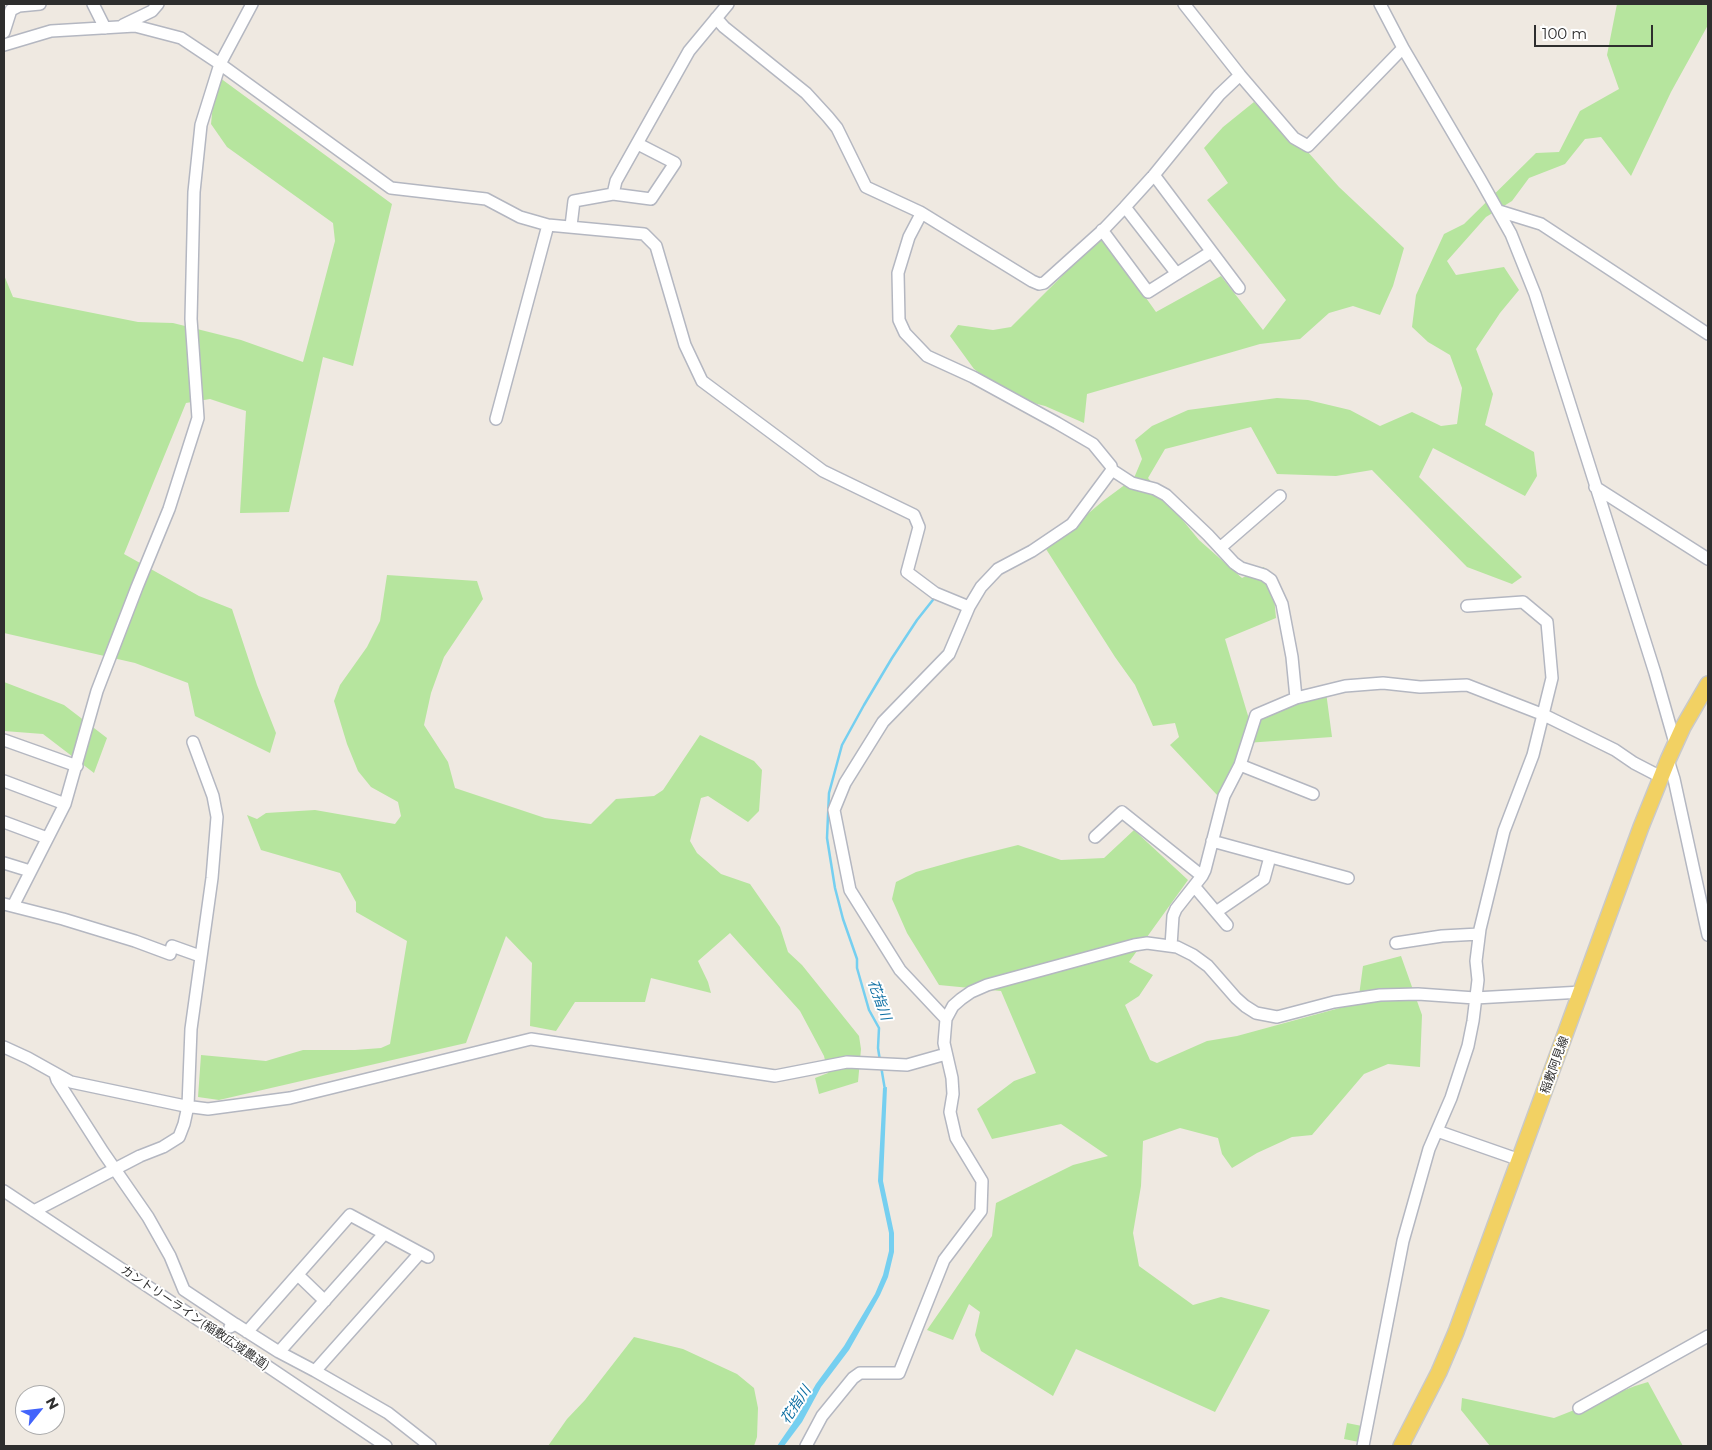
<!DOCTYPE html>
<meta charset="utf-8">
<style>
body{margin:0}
#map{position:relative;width:1712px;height:1450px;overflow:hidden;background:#efe9e1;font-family:Montserrat,sans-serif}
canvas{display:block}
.frame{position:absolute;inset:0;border:5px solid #2e2e2e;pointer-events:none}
.north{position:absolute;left:15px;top:1385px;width:50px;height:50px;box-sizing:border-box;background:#fff;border:1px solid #ababab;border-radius:50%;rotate:61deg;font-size:14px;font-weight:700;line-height:20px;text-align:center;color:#2e2e2e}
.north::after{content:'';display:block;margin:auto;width:18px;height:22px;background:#4264fb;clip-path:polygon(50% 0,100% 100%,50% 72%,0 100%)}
.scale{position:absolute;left:1534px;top:25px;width:119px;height:22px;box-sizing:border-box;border:2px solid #2e2e2e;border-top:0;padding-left:6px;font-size:15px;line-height:18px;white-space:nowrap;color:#2e2e2e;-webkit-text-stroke:4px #fff;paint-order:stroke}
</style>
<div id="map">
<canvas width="1712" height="1450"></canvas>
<div class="frame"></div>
<div class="north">N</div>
<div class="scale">100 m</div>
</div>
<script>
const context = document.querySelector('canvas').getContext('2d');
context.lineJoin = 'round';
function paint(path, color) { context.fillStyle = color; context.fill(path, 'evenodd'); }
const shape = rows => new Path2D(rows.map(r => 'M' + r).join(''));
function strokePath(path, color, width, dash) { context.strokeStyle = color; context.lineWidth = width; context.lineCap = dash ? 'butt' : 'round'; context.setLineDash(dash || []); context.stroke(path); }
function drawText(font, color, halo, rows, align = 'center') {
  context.font = font + ' Montserrat,"Noto Sans JP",sans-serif'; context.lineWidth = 4; context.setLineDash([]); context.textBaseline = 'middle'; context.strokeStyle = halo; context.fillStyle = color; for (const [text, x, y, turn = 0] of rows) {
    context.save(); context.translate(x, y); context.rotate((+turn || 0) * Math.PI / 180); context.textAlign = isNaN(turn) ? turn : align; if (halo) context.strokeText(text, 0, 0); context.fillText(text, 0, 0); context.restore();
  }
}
paint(shape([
 [1617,4,1708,4,1708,25,1671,92,1631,176,1601,137,1585,139,1565,164,1529,178,1512,201,1486,217,1447,261,1456,275,1504,267,1519,290,1500,313,1476,349,1493,394,1485,425,1534,452,1537,476,1525,496,1433,448,1419,477,1522,577,1512,584,1467,567,1372,470,1336,476,1277,474,1251,427,1165,449,1148,478,1199,540,1242,578,1264,567,1274,597,1276,618,1225,639,1249,719,1326,692,1332,737,1246,743,1218,796,1170,745,1179,737,1175,723,1153,726,1135,685,1115,657,1046,549,1103,501,1134,478,1142,459,1135,440,1152,426,1188,410,1277,398,1308,400,1350,410,1380,426,1412,412,1441,426,1457,424,1462,388,1450,355,1428,342,1412,327,1416,295,1444,234,1464,224,1536,153,1559,152,1580,111,1619,89,1607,55],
 [216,75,392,204,353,366,323,357,289,512,240,513,246,411,210,399,186,403,124,554,199,596,232,609,257,685,276,733,270,753,195,716,188,683,135,663,4,633,4,275,13,297,138,322,173,323,241,340,303,362,335,241,333,223,227,147,211,124],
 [1254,102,1276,125,1307,151,1339,187,1404,248,1393,286,1380,315,1353,306,1329,313,1300,339,1260,344,1087,394,1084,423,1045,406,1014,398,974,369,950,336,958,325,993,330,1011,327,1102,236,1156,312,1221,276,1263,330,1286,300,1207,200,1228,183,1204,148,1223,127],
 [387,575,477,581,483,599,444,657,431,693,424,725,448,762,455,788,545,818,591,824,616,799,654,796,663,790,700,735,754,761,762,770,759,811,748,822,708,796,701,798,690,841,697,853,721,874,750,884,780,927,788,952,802,965,859,1036,861,1049,858,1082,819,1094,815,1078,828,1073,824,1056,800,1011,730,933,698,961,708,982,711,993,651,978,645,1002,575,1002,556,1031,530,1026,532,963,506,936,466,1043,219,1100,198,1097,201,1055,266,1061,303,1050,355,1050,381,1048,390,1044,407,941,356,912,356,902,340,873,261,850,247,815,257,819,266,813,315,810,395,824,401,816,398,802,371,787,358,771,347,744,334,701,340,685,367,647,380,621],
 [4,682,64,705,107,738,94,773,43,734,4,731],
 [1134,830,1188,880,1129,962,1153,975,1139,996,1125,1005,1150,1060,1157,1063,1207,1041,1237,1036,1358,1003,1363,966,1401,956,1422,1015,1420,1067,1388,1064,1364,1074,1312,1135,1292,1137,1257,1153,1232,1168,1222,1154,1218,1138,1180,1128,1143,1141,1141,1186,1133,1233,1139,1266,1193,1305,1221,1297,1270,1310,1215,1412,1076,1349,1053,1396,981,1351,975,1335,980,1312,969,1304,953,1340,927,1330,992,1236,996,1203,1073,1165,1108,1156,1061,1124,992,1139,977,1109,1014,1081,1036,1073,1001,991,939,985,907,933,892,899,896,882,916,872,966,858,1018,845,1061,860,1104,858],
 [634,1337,683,1349,737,1374,754,1388,758,1408,757,1437,754,1446,548,1446,567,1419,585,1400],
 [1648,1382,1683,1446,1490,1446,1461,1410,1462,1398,1554,1418,1635,1386],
 [1347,1423,1367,1427,1364,1443,1344,1439]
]), '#b6e59e');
paint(shape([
 [887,1087,883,1181,894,1233,894,1252,888,1277,880,1295,849,1350,821,1387,802,1422,784,1446,777,1446,797,1417,816,1384,844,1346,875,1294,883,1275,889,1251,889,1233,878,1181,883,1088]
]), '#75cff0');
strokePath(shape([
 [880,1061,878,1048,879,1028,869,1010,857,968,857,959,843,919,835,888,827,838,829,793,842,745,864,705,892,658,917,620,936,596],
 [881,1066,885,1090]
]), '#75cff0', 2.5);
const minor = shape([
 [93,4,105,28],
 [1184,4,1240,75,1294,138,1308,146,1403,48],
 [1380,4,1403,48,1480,179,1511,234,1535,294,1655,673,1675,743],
 [716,18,724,27,806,93,828,117,837,128,866,187,920,212,920,216,909,237,898,273,899,320,905,333,927,356,973,377,1057,423,1093,444,1111,466,1112,470,1072,524,1032,551,998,569,981,587,969,607,949,654,883,722,845,783,834,810,850,890,900,970,946,1019,944,1043,952,1078,953,1094,950,1112,956,1138,982,1181,981,1211,944,1260,899,1373,860,1373,853,1378,822,1416,806,1446],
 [123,25,152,11,158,4],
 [4,32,11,10,19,6,40,4],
 [4,45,51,31,135,26,181,38,220,64,391,188,486,199,520,217,548,225,644,234,656,246,685,345,702,381,823,471,914,515,919,527,907,572,935,593,969,607],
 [1154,175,1239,288],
 [613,194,616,181,689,51,728,4],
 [1125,207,1177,274],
 [1499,211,1541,224,1708,334],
 [920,212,1032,281,1039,284,1044,283,1104,229,1125,207,1154,175,1219,95,1240,75],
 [571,226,574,201,613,194,651,199,675,163,638,144],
 [1102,230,1148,292,1211,252],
 [496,419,548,225],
 [1112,470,1132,483,1155,489,1166,495,1208,535,1234,563,1241,568,1264,575,1271,580,1282,604,1292,657,1296,698],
 [1595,487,1708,559],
 [1220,548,1280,496],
 [4,740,77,766],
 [1668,760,1674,779,1708,935],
 [1240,765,1313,794],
 [4,781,65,804],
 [4,822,47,838],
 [1095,837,1122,812,1202,876,1176,909,1173,916,1171,946],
 [1212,841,1348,878],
 [4,863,30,871],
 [1202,876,1205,870,1224,796,1240,765,1256,715,1296,698,1345,686,1383,683,1420,687,1467,685,1544,715,1615,750,1634,763,1661,777],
 [1194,886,1227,925],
 [4,904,63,919,135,941,170,954,172,946,200,956],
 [13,906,65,804,97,691,137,587,169,509,198,418,191,319,194,192,201,125,220,64,252,4],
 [1216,912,1264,879,1270,857],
 [1396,943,1442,936,1479,934],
 [946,1019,953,1006,961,999,971,992,987,985,1134,945,1147,943,1177,947,1193,955,1208,966,1236,998,1245,1006,1256,1013,1277,1017,1334,1002,1380,995,1418,994,1475,998,1582,992],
 [4,1047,28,1058,71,1082,185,1106,208,1109,290,1098,531,1039,775,1076,847,1062,907,1065,946,1054],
 [55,1074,57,1080,103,1152,148,1217,170,1256,184,1290,235,1324],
 [1437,1131,1520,1160],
 [4,1191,221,1335,386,1446],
 [34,1211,140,1156,163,1147,179,1137,184,1124,188,1106,191,1029,212,878,217,817,213,796,193,742],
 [298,1275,325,1301],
 [230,1327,235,1324,279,1352,315,1371,388,1413,430,1446],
 [247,1332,350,1215,428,1257],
 [279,1352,384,1234],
 [315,1371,420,1253],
 [1579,1408,1708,1336],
 [1363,1446,1403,1241,1429,1149,1451,1098,1468,1046,1473,1021,1478,980,1476,961,1480,929,1504,831,1533,755,1552,678,1547,622,1523,602,1467,606]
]);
const major = shape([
 [1401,1446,1439,1372,1456,1332,1641,827,1668,760,1683,727,1708,684]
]);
strokePath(minor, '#b4b7c1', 14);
strokePath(major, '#c9c9c9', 18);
strokePath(minor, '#fff', 11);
strokePath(major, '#f2d163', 15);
drawText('12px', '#2e2e2e', '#fff', [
 ["稲敷阿見線",1555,1065,-70],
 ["カントリーライン(稲敷広域農道)",195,1318,34]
]);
drawText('italic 14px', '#0d6fa3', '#fff', [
 ["花指川",879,1000,70],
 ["花指川",796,1405,-56]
]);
</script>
